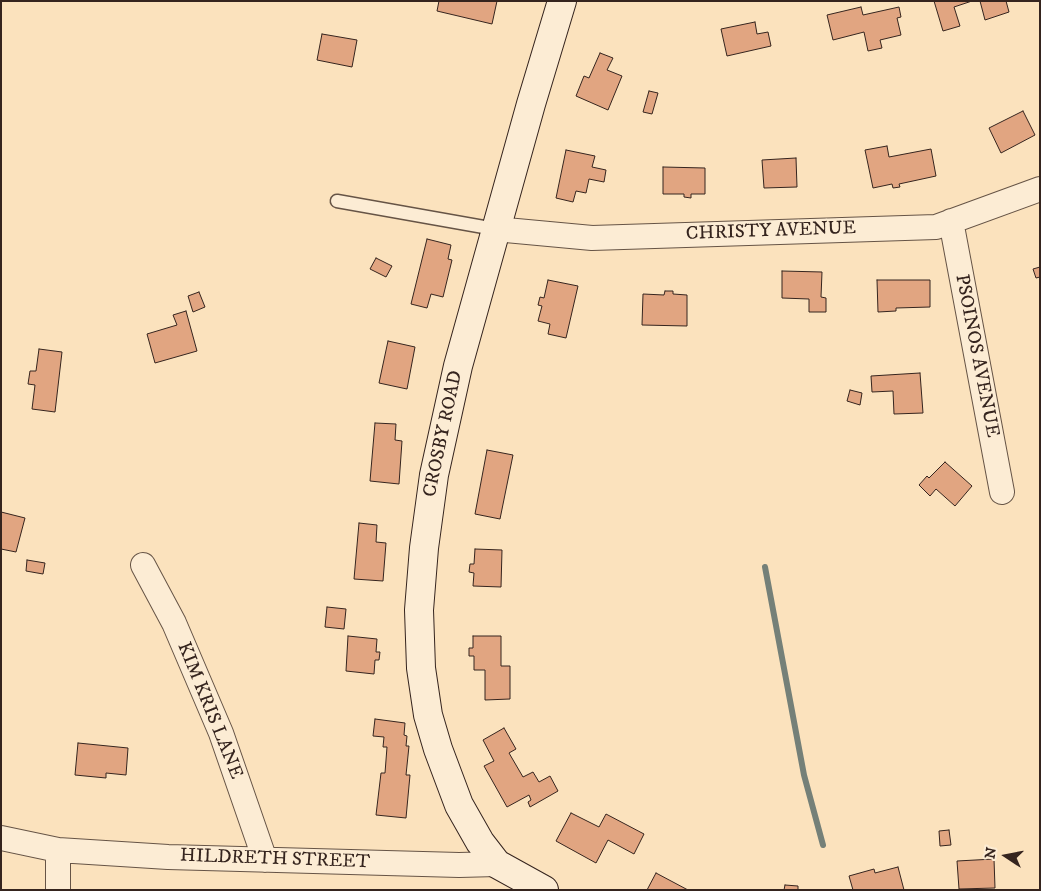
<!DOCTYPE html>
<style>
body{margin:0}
#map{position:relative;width:1041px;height:891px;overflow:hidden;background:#fbe2bd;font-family:"IM FELL DW Pica",serif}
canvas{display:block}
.frame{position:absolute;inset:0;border:2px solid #35241e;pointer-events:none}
.north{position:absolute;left:981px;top:831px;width:50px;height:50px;-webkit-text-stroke:4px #fcecd4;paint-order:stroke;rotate:281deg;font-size:14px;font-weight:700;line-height:20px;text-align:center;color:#35241e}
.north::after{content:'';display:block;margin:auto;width:18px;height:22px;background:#35241e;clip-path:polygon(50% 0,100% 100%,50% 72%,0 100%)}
</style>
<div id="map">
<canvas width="1041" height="891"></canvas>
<div class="frame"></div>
<div class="north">N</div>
</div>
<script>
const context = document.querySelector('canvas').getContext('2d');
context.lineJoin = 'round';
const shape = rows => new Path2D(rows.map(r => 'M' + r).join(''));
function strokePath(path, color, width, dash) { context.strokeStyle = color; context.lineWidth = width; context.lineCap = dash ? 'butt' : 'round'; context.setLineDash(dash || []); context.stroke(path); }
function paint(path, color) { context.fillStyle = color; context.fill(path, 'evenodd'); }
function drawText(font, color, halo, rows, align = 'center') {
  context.font = font + ' "IM FELL DW Pica",serif'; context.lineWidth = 4; context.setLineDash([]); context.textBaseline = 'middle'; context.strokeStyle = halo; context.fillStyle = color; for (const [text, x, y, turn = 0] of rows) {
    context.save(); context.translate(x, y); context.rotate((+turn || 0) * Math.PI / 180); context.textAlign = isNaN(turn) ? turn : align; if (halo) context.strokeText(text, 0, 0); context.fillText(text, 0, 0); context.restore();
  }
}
strokePath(shape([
 [765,567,804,775,823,845]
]), '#758078', 6);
const building = shape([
 [439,1,497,1,492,24,437,11,439,1],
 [934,1,972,1,954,7,960,26,943,31,934,1],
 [980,1,1006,1,1009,12,985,20,980,1],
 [861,7,863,15,899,7,901,17,897,18,901,35,880,40,882,48,868,51,864,32,833,40,827,15,861,7],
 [755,22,757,34,768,32,771,46,727,56,721,29,755,22],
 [322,34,357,40,352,67,317,60,322,34],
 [600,53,613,58,607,70,622,76,608,110,576,96,584,76,589,78,600,53],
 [649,91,658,93,652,114,643,112,649,91],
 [1023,111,1035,135,1001,153,989,128,1023,111],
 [887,146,889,157,931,149,936,176,899,184,900,187,893,188,892,184,873,188,865,150,887,146],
 [566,150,595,156,592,167,606,170,604,182,589,179,586,193,576,191,573,202,556,198,566,150],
 [796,158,797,187,764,188,762,160,796,158],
 [663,167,705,168,705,194,691,194,691,198,684,197,684,194,663,194,663,167],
 [427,239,451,245,448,259,452,260,443,297,431,294,427,308,411,304,427,239],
 [376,258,392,266,386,277,370,269,376,258],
 [1040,267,1040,277,1036,278,1033,269,1040,267],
 [782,271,822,272,821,297,826,298,826,312,809,312,809,299,782,298,782,271],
 [548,280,578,286,566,338,548,334,550,324,538,321,542,306,538,305,540,297,544,298,548,280],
 [877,280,930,280,930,307,896,308,896,311,878,312,877,280],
 [665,291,673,291,673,294,687,295,687,326,642,325,643,294,664,295,665,291],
 [199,292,205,307,193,312,188,296,199,292],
 [186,311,197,351,155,363,147,334,177,325,173,315,186,311],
 [388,341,415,347,407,389,379,383,388,341],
 [39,349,62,352,55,412,32,409,35,385,28,384,30,371,36,371,39,349],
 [920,373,923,413,894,414,893,391,872,392,871,376,920,373],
 [850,390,862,393,860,405,847,401,850,390],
 [375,423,396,424,395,440,402,441,399,484,370,481,375,423],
 [487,450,513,455,500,519,475,514,487,450],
 [945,462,972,486,955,506,936,489,930,496,919,485,927,476,929,478,945,462],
 [1,512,25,518,16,552,1,549,1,512],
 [359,523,377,525,376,542,386,543,383,581,354,579,359,523],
 [475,549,502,550,501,587,473,586,474,573,469,572,470,564,474,564,475,549],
 [27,560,45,563,43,574,26,571,27,560],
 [327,607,346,609,344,629,325,627,327,607],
 [348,636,377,639,376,652,380,652,379,660,375,660,374,674,346,671,348,636],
 [473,636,501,636,501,666,510,666,510,699,485,700,485,670,474,670,474,656,469,656,469,648,473,648,473,636],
 [375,719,405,723,404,735,407,736,406,746,409,746,406,775,410,775,406,818,376,815,381,773,385,773,387,747,383,747,384,737,373,736,375,719],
 [504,728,516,749,509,753,523,777,533,772,539,782,550,776,558,791,530,807,528,802,531,800,529,795,507,807,484,766,494,761,483,740,504,728],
 [78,743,128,748,126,775,106,773,106,778,75,775,78,743],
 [571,813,599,827,606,814,644,834,634,854,608,840,596,863,556,841,571,813],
 [949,830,951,845,940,846,939,831,949,830],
 [994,859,995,888,959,889,957,861,994,859],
 [898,867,904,890,853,890,849,876,874,869,875,873,898,867],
 [656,873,688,890,647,890,656,873],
 [785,885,798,886,798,890,784,890,785,885]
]);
paint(building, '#e1a581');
strokePath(building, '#35241e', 1);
const lane = shape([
 [337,201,495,229]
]);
const street = shape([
 [951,221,1002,492],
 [495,229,592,238,936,227,1040,189],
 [143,565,174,623,221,733,265,860],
 [1,838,58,850,168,857,459,865,497,864],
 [58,890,58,850]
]);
const secondary = shape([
 [544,890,497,864,480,842,459,805,438,749,428,715,421,668,419,610,424,548,434,475,458,366,531,104,562,1]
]);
strokePath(lane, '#665446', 15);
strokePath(street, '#665446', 26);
strokePath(secondary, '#35241e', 30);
strokePath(lane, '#fcecd4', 12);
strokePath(street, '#fcecd4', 24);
strokePath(secondary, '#fcecd4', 28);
drawText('19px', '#35241e', '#fcecd4', [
 ["CHRISTY AVENUE",771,232,-2],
 ["PSOINOS AVENUE",976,356,79],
 ["CROSBY ROAD",444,434,-78],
 ["KIM KRIS LANE",209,711,68],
 ["HILDRETH STREET",275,860,2]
]);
</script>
